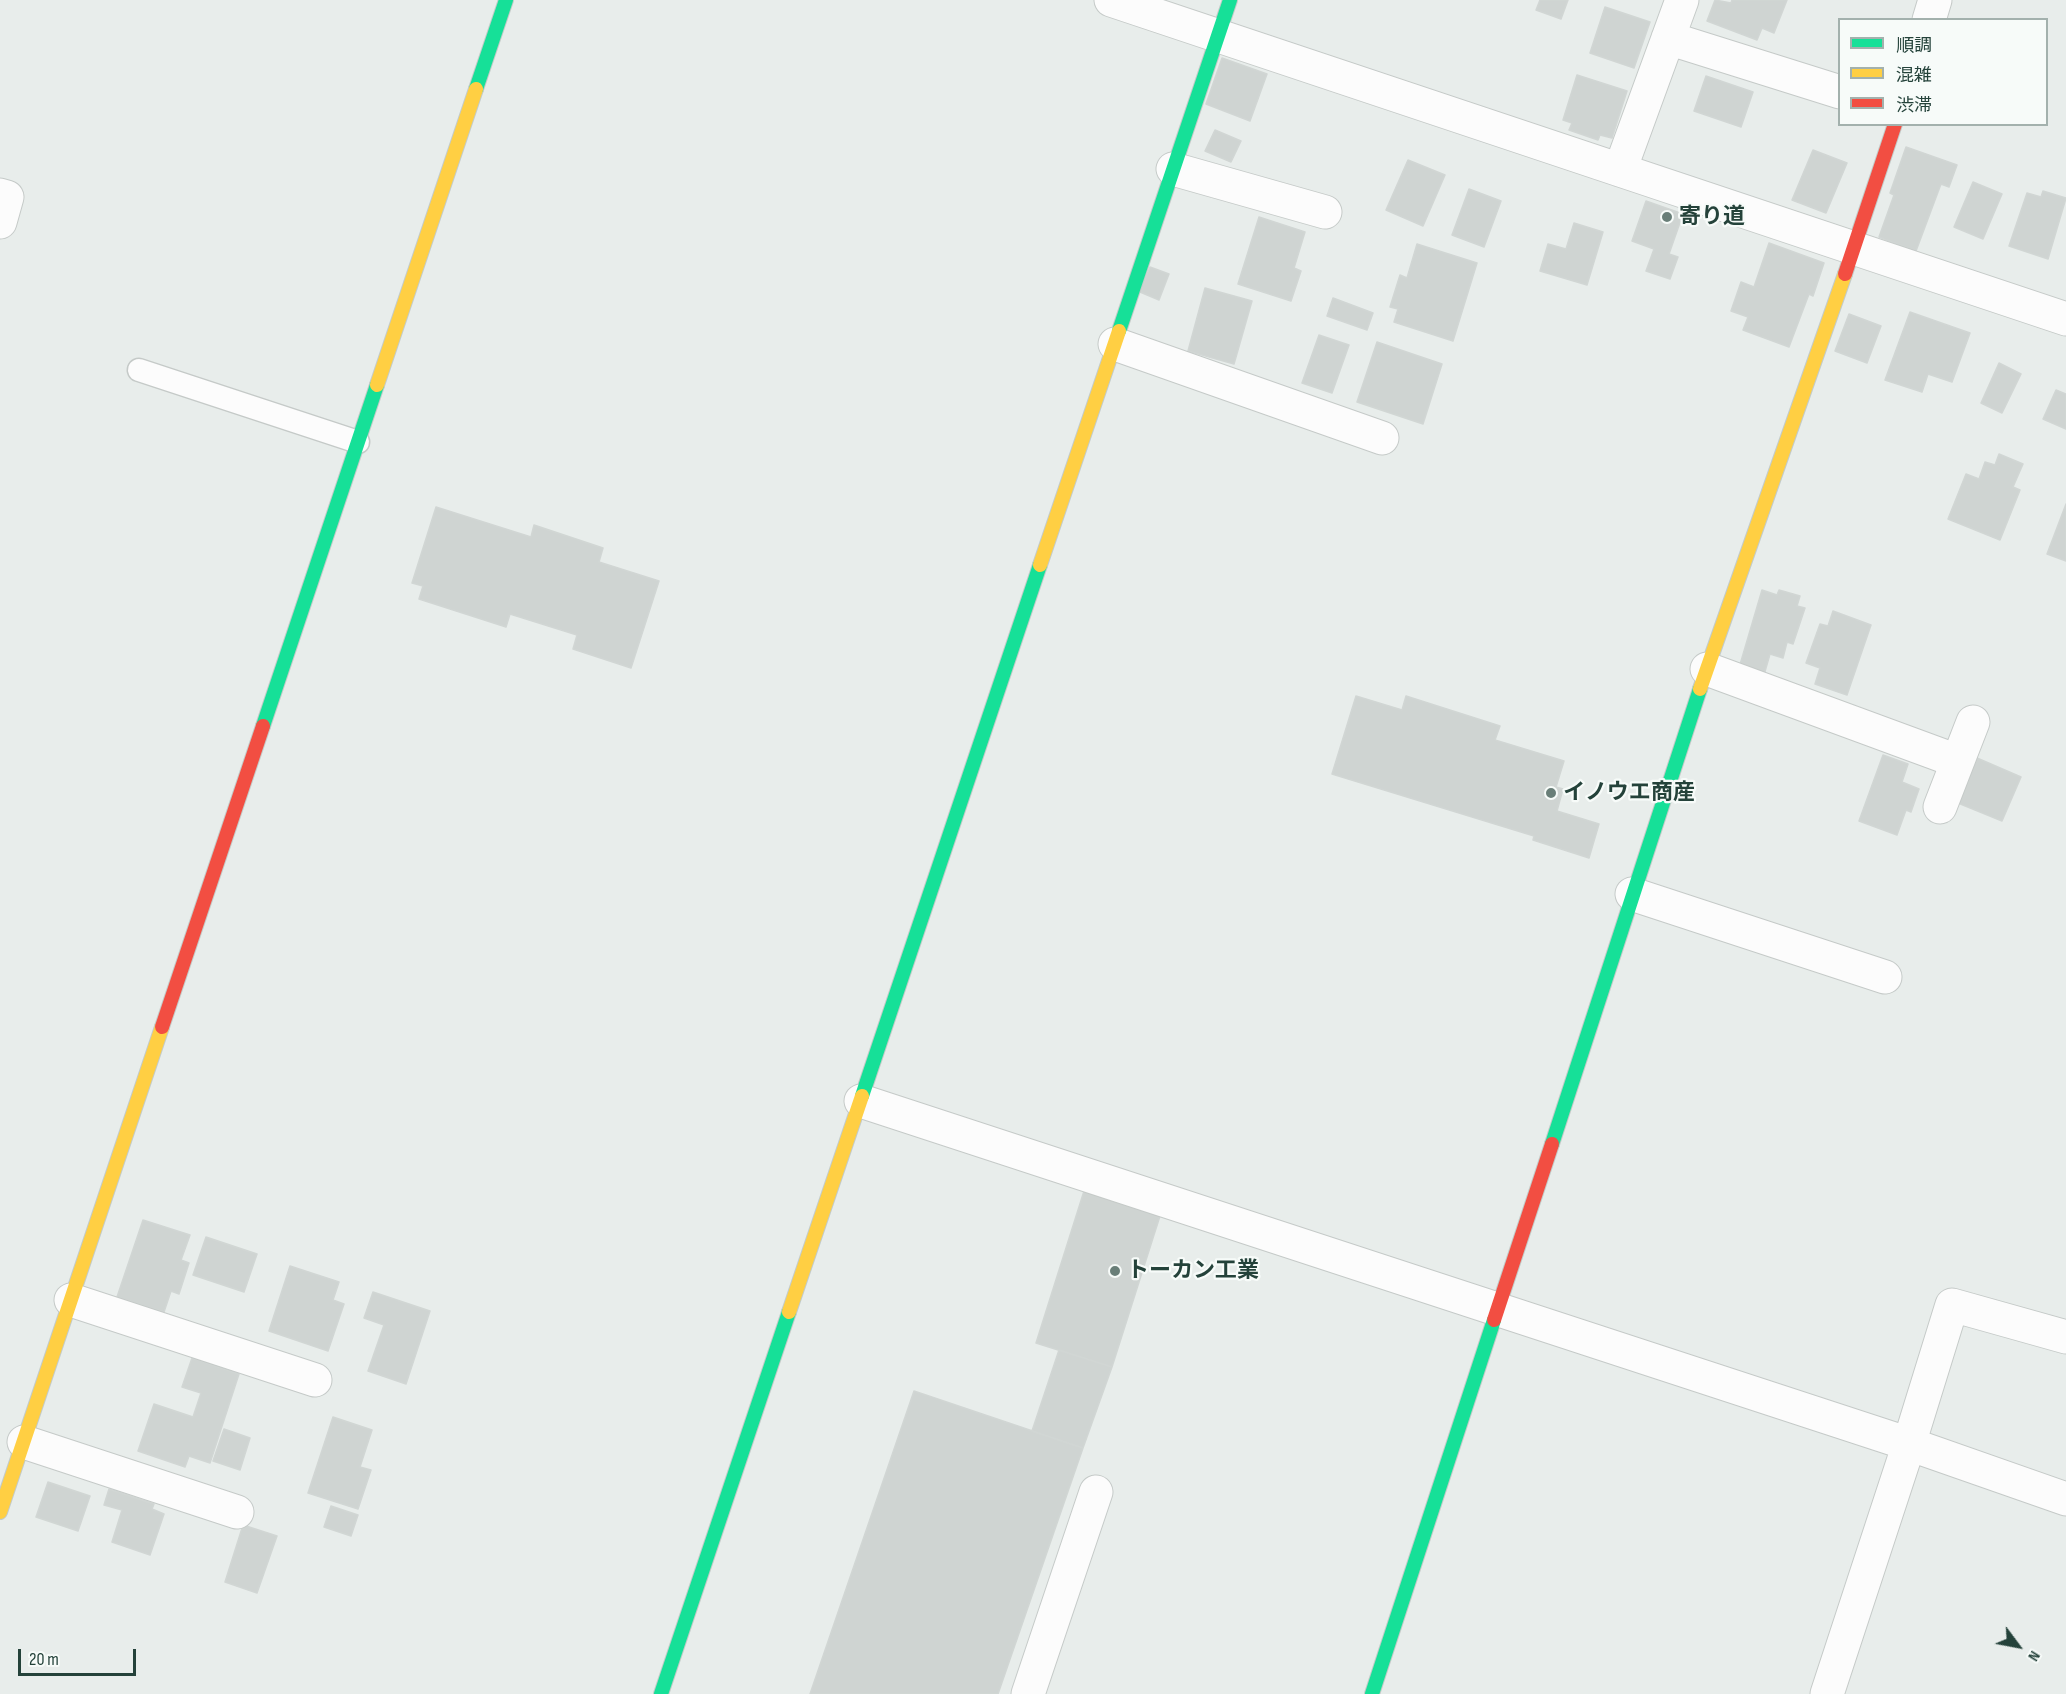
<!DOCTYPE html>
<meta charset="utf-8">
<style>
body{margin:0}
#map{position:relative;width:2066px;height:1694px;overflow:hidden;background:#e8edeb;font-family:"Sofia Sans Condensed","Noto Sans JP",sans-serif}
canvas{display:block}
.legend{position:absolute;left:1838px;top:18px;width:210px;height:108px;box-sizing:border-box;background:#f7fbf9;border:2px solid #a3b1ad;margin:0;padding:8px 10px;list-style:none;font-size:18px;color:#24423a}
.legend li{display:flex;align-items:center;gap:12px;height:30px}
.legend b{width:30px;border:2px solid #a3b1ad}
.north{position:absolute;left:1988px;top:1616px;width:60px;height:60px;-webkit-text-stroke:4px #f7fbf9;paint-order:stroke;rotate:122deg;font-size:16px;font-weight:700;line-height:24px;text-align:center;color:#24423a}
.north::after{content:'';display:block;margin:auto;width:21px;height:27px;background:#24423a;clip-path:polygon(50% 0,100% 100%,50% 72%,0 100%)}
.scale{position:absolute;left:18px;top:1649px;width:118px;height:27px;box-sizing:border-box;border:3px solid #24423a;border-top:0;padding-left:8px;font-size:18px;line-height:21px;white-space:nowrap;color:#24423a;-webkit-text-stroke:4px #f7fbf9;paint-order:stroke}
</style>
<div id="map">
<canvas width="2066" height="1694"></canvas>
<ul class="legend">
<li><b style="height:8px;background:#16e098"></b>順調</li>
<li><b style="height:8px;background:#ffcf43"></b>混雑</li>
<li><b style="height:8px;background:#f24e42"></b>渋滞</li>
</ul>
<div class="north">N</div>
<div class="scale">20 m</div>
</div>
<script>
const context = document.querySelector('canvas').getContext('2d');
context.lineJoin = 'round';
function paint(path, color) { context.fillStyle = color; context.fill(path, 'evenodd'); }
const shape = rows => new Path2D(rows.map(r => 'M' + r).join(''));
function strokePath(path, color, width, dash) { context.strokeStyle = color; context.lineWidth = width; context.lineCap = dash ? 'butt' : 'round'; context.setLineDash(dash || []); context.stroke(path); }
function drawText(font, color, halo, rows, align = 'center') {
  context.font = font + ' "Sofia Sans Condensed","Noto Sans JP",sans-serif'; context.lineWidth = 4.5; context.setLineDash([]); context.textBaseline = 'middle'; context.strokeStyle = halo; context.fillStyle = color; for (const [text, x, y, turn = 0] of rows) {
    context.save(); context.translate(x, y); context.rotate((+turn || 0) * Math.PI / 180); context.textAlign = isNaN(turn) ? turn : align; if (halo) context.strokeText(text, 0, 0); context.fillText(text, 0, 0); context.restore();
  }
}
const building = shape([
 [1540,0,1568,0,1561,19,1536,10,1540,0],
 [1715,0,1731,3,1732,0,1787,0,1774,33,1762,28,1757,40,1707,21,1715,0],
 [1605,7,1650,22,1634,68,1590,53,1605,7],
 [1222,58,1267,74,1250,121,1206,104,1222,58],
 [1577,75,1627,91,1612,138,1600,135,1598,140,1569,130,1572,123,1563,120,1577,75],
 [1706,76,1753,92,1741,127,1694,111,1706,76],
 [1215,130,1241,141,1231,162,1205,151,1215,130],
 [1906,147,1957,165,1949,187,1941,184,1916,251,1879,237,1894,195,1890,193,1906,147],
 [1813,150,1847,163,1826,213,1792,200,1813,150],
 [1408,160,1445,175,1423,226,1386,210,1408,160],
 [1973,182,2002,194,1983,239,1954,227,1973,182],
 [1469,189,1501,201,1484,247,1452,235,1469,189],
 [2043,191,2066,198,2048,259,2009,246,2027,193,2041,197,2043,191],
 [1646,201,1683,214,1669,254,1678,257,1670,279,1646,271,1654,249,1632,241,1646,201],
 [1259,217,1305,232,1294,268,1301,271,1291,301,1238,284,1259,217],
 [1574,223,1603,232,1587,285,1540,271,1548,244,1566,249,1574,223],
 [1769,243,1824,263,1813,296,1809,294,1789,347,1743,330,1748,317,1731,311,1741,282,1754,287,1769,243],
 [1417,244,1477,263,1453,341,1394,322,1398,309,1390,307,1400,275,1407,278,1417,244],
 [1150,267,1169,274,1159,300,1140,292,1150,267],
 [1205,288,1252,301,1234,364,1188,351,1205,288],
 [1333,298,1373,313,1367,330,1327,316,1333,298],
 [1910,312,1970,333,1952,382,1928,374,1922,392,1885,380,1910,312],
 [1849,314,1881,326,1867,363,1835,351,1849,314],
 [1319,335,1349,345,1332,393,1302,383,1319,335],
 [1377,342,1442,364,1423,424,1357,402,1377,342],
 [1999,363,2021,374,2002,413,1981,403,1999,363],
 [2056,390,2066,394,2066,429,2043,419,2056,390],
 [1999,454,2023,464,2013,487,2020,490,2000,540,1948,519,1966,474,1979,479,1985,462,1995,465,1999,454],
 [2066,504,2066,561,2047,554,2066,504],
 [436,507,531,537,534,525,603,548,599,562,659,581,631,668,573,649,577,635,510,614,506,627,419,599,423,586,412,583,436,507],
 [1762,590,1777,595,1779,590,1800,596,1797,606,1805,608,1793,644,1787,642,1783,658,1770,654,1764,675,1739,668,1762,590],
 [1833,611,1871,625,1847,695,1815,684,1820,668,1806,663,1820,624,1828,626,1833,611],
 [1356,696,1402,710,1406,696,1500,726,1495,740,1564,761,1556,787,1563,789,1557,811,1599,824,1589,858,1533,840,1534,836,1332,774,1356,696],
 [1883,755,1908,764,1902,782,1919,789,1911,812,1906,810,1897,835,1859,821,1883,755],
 [1977,758,2021,777,2002,821,1958,803,1977,758],
 [1084,1191,1160,1216,1112,1367,1036,1343,1084,1191],
 [143,1220,190,1235,181,1260,189,1263,179,1294,171,1291,164,1312,117,1297,143,1220],
 [206,1237,257,1254,244,1292,193,1275,206,1237],
 [290,1266,339,1282,333,1300,344,1304,328,1351,269,1331,290,1266],
 [373,1292,430,1311,406,1384,368,1371,384,1325,364,1318,373,1292],
 [1059,1350,1112,1367,1083,1448,1032,1431,1059,1350],
 [192,1358,239,1374,210,1463,189,1456,185,1467,138,1451,154,1404,193,1417,201,1393,182,1387,192,1358],
 [914,1391,1083,1448,998,1694,810,1694,914,1391],
 [333,1417,372,1430,360,1467,371,1470,358,1509,308,1493,333,1417],
 [224,1429,250,1438,240,1470,213,1461,224,1429],
 [48,1482,90,1496,78,1531,36,1517,48,1482],
 [109,1489,154,1504,152,1509,164,1514,150,1555,112,1542,122,1510,104,1505,109,1489],
 [331,1506,358,1515,351,1536,324,1527,331,1506],
 [243,1525,277,1536,257,1593,225,1582,243,1525]
]);
paint(building, '#cfd4d2');
strokePath(building, '#d1d6d4', 1.5);
const lane = shape([
 [139,370,358,442]
]);
const street = shape([
 [1111,0,2066,319],
 [1929,20,1935,0],
 [1668,38,1840,92],
 [1173,169,1325,212],
 [1620,170,1682,0],
 [0,195,7,197,0,222],
 [1115,344,1382,438],
 [1707,669,1957,761],
 [1940,807,1973,722],
 [1632,894,1885,977],
 [861,1101,1909,1444,2066,1499],
 [71,1300,315,1380],
 [24,1442,237,1512],
 [1028,1694,1096,1492],
 [1827,1694,1909,1444,1952,1305,2066,1337]
]);
const fast = shape([
 [476,89,506,0],
 [1119,331,1230,0],
 [263,726,377,385],
 [862,1096,1040,565],
 [1552,1144,1700,689],
 [661,1694,789,1312],
 [1372,1694,1494,1320]
]);
const slow = shape([
 [377,385,476,89],
 [1040,565,1119,331],
 [1700,689,1845,274],
 [789,1312,862,1096],
 [0,1512,162,1027]
]);
const jam = shape([
 [1845,274,1895,124],
 [162,1027,263,726],
 [1494,1320,1552,1144]
]);
strokePath(lane, '#c5cac8', 25);
strokePath(street, '#c5cac8', 35);
strokePath(fast, '#c3cbc8', 16);
strokePath(slow, '#c3cbc8', 16);
strokePath(jam, '#c3cbc8', 16);
strokePath(lane, '#fcfcfc', 22);
strokePath(street, '#fcfcfc', 33);
strokePath(fast, '#16e098', 14);
strokePath(slow, '#ffcf43', 14);
strokePath(jam, '#f24e42', 14);
for (const [x, y, r, color] of [
 [1667,217,6,"#697e78"],
 [1551,793,6,"#697e78"],
 [1115,1271,6,"#697e78"]
]) { const dot = new Path2D(); dot.arc(x, y, r, 0, 2 * Math.PI); context.fillStyle = color; context.fill(dot); strokePath(dot, '#f7fbf9', 2); }
drawText('bold 22px', '#24423a', '#f7fbf9', [
 ["寄り道",1679,217],
 ["イノウエ商産",1563,793],
 ["トーカン工業",1127,1271]
], 'left');
</script>
